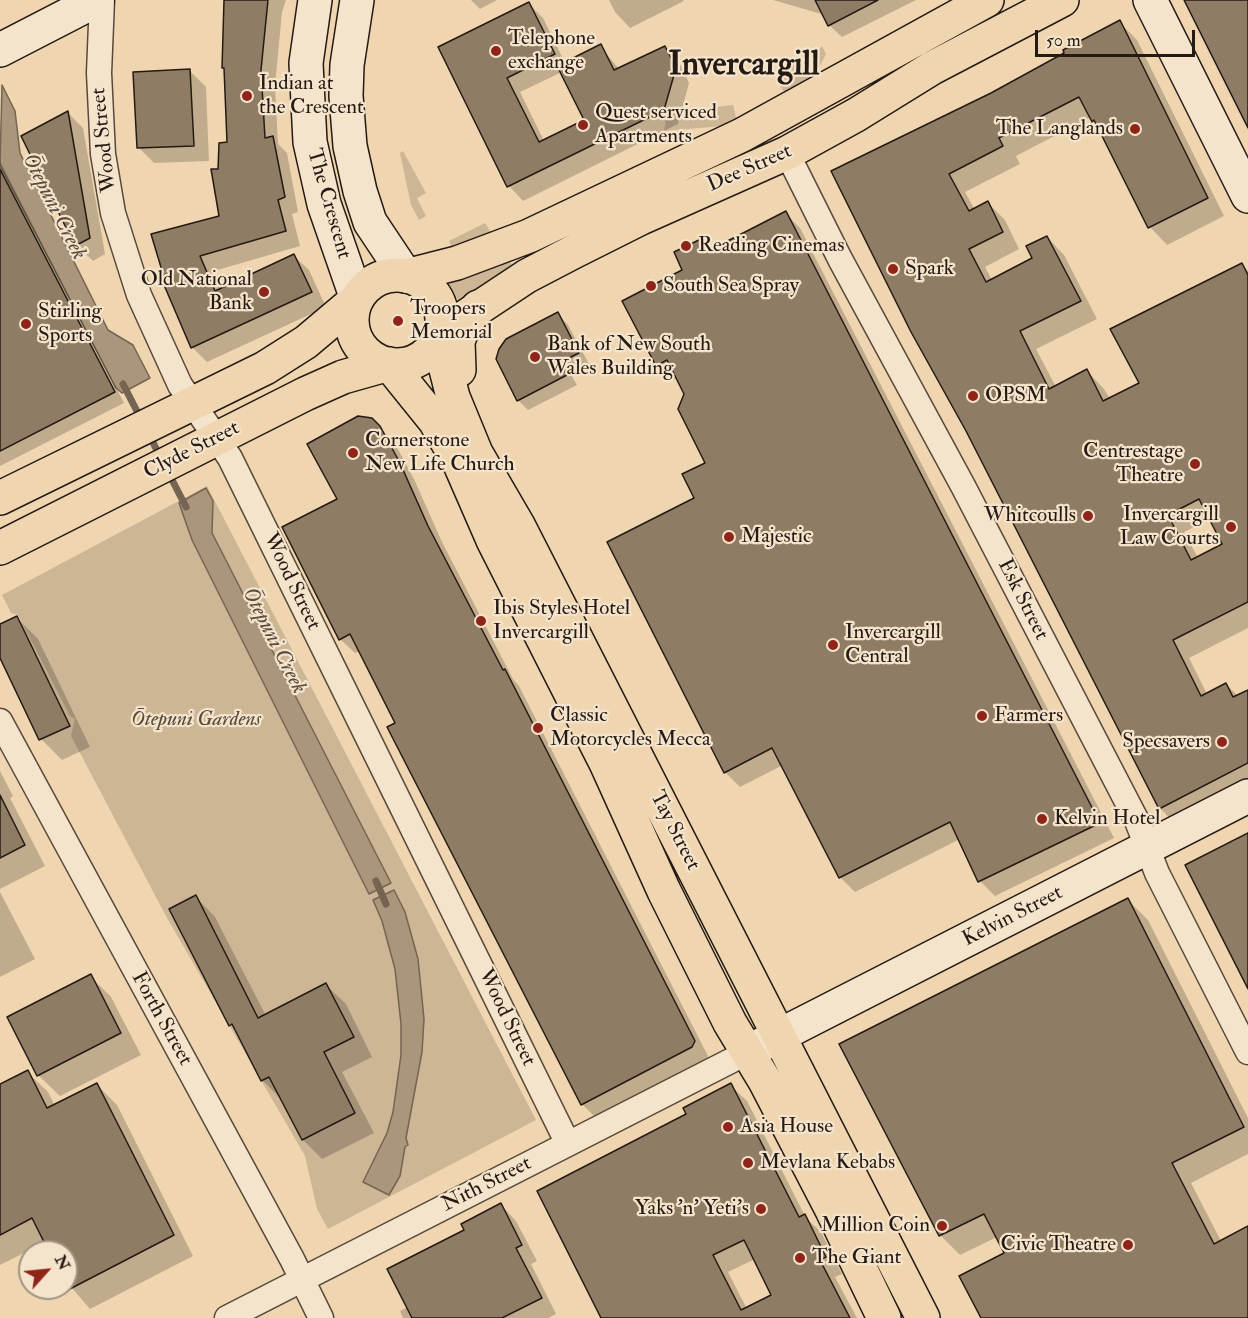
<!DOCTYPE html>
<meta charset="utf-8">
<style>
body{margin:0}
#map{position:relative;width:1248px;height:1318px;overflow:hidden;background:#f0d6b0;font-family:"IM FELL Double Pica",serif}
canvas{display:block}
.north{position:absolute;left:18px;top:1240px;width:60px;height:60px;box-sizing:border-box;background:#f5e4cc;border:2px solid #a29382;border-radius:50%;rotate:63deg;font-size:16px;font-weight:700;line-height:24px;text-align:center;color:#251a13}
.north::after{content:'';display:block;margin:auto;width:21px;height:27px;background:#8f2418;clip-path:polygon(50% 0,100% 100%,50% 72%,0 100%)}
.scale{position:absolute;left:1035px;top:30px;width:160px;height:27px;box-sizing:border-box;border:3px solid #251a13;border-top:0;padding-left:8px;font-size:18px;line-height:21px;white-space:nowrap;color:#251a13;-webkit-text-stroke:4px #f5e4cc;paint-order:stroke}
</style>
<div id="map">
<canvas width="1248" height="1318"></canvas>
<div class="north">N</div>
<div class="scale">50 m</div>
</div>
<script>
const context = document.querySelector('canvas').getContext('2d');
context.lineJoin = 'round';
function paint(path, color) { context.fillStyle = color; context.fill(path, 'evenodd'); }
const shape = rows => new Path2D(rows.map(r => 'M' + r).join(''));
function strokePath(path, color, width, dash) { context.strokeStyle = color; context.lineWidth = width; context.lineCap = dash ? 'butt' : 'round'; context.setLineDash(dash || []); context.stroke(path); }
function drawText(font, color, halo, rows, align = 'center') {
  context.font = font + ' "IM FELL Double Pica",serif'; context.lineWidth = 4.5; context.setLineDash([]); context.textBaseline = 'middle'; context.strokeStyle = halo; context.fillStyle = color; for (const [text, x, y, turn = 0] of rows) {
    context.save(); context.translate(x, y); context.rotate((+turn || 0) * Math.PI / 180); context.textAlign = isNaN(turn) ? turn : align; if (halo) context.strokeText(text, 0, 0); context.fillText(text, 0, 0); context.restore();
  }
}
paint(shape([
 [822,46,826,54,816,74,787,95,779,85,788,72,794,64,803,68],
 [733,105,737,121,723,126,664,131,666,119,706,117,708,108],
 [403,151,426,193,417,198,426,216,419,220,411,205,400,153],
 [485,223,492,234,452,249,449,241],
 [508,257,514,270,460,303,446,279],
 [207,486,536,1120,328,1229,317,1209,305,1156,167,918,71,736,75,719,70,716,18,615,11,613,2,595]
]), '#cdb695');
const water = shape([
 [2,85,15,111,20,153,108,330,133,345,150,378,122,393,116,388,0,165,2,85],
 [206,488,213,501,212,533,391,883,369,894,192,540,179,503,206,488],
 [394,890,405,912,418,959,424,1019,422,1052,406,1138,408,1145,405,1147,400,1176,389,1195,363,1182,387,1133,393,1112,401,1055,401,1024,395,969,382,921,373,900,394,890]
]);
paint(water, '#ab967b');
strokePath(water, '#756451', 1.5);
paint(shape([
 [226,0,286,0,282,12,275,86,278,144,287,153,298,212,292,214,300,246,214,271,222,290,294,256,309,270,326,307,207,362,192,347,166,286,221,217,228,143],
 [471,0,497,0,480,9],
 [609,0,683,0,684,1,630,28,615,12],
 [773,0,916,0,842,37,829,25,825,15],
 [529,4,543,18,565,63,600,46,619,69,665,48,679,62,689,83,678,124,523,201,509,186,440,48],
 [562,72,586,120,544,141,520,92],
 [1119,22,1137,40,1224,216,1167,245,1150,227,1099,126,1091,117,1016,156,1020,164,965,192,975,210,988,203,1005,220,1019,249,985,267,992,280,1034,259,1047,237,1064,255,1097,319,1036,349,1056,387,1087,371,1104,389,1110,399,1141,384,1241,265,1248,271,1248,628,1189,658,1207,694,1226,684,1238,696,1248,691,1248,788,1177,826,1160,808,833,172,991,94],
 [1211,519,1224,545,1198,558,1184,532],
 [190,71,206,87,209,161,154,163,138,147],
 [68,113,83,128,105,254,93,261,77,245,22,137],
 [0,161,124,403,0,466],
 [785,213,800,228,1114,838,995,896,980,881,960,839,855,892,840,877,783,765,740,787,725,772,696,498,707,463,686,394,677,377,673,380,658,365,684,270,701,240,712,251],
 [558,314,568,325,589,364,570,373,577,385,528,410,518,400],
 [371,420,394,442,414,479,442,542,513,679,519,686,708,1056,706,1062,597,1119,582,1104,360,651,355,653,340,639,339,500],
 [17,618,38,639,90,747,62,760,41,739,0,654,0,626],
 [0,771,13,796,10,798,45,866,0,889],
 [0,892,35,959,0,977],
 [196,897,215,917,266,1016,326,985,346,1004,372,1057,342,1072,374,1133,322,1159,303,1140,283,1101,262,1080,239,1033,230,1025,171,909],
 [1128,900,1148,920,1248,1118,1248,1154,1191,1183,1221,1241,1248,1228,1248,1318,983,1318,1006,1253,997,1237,960,1255,941,1236,841,1045],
 [90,976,111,997,141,1055,60,1096,38,1075],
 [27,1072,48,1092,55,1106,97,1085,117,1105,193,1256,90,1309,66,1281,66,1252,51,1252,46,1242,0,1265,0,1086],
 [730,1085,747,1101,806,1218,821,1232,842,1274,835,1277,857,1318,603,1318,688,1115],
 [755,1259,773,1295,747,1309,728,1272],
 [501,1205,516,1221,537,1261,531,1264,556,1314,548,1318,403,1318,400,1311,408,1307,466,1230]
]), '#0003');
strokePath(shape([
 [123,384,141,419],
 [149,434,160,457],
 [168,472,186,507],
 [376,881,386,904]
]), '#756451', 7);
const building = shape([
 [224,0,268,0,261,70,265,138,273,136,285,197,278,200,286,231,200,256,215,291,294,254,312,292,191,348,164,285,166,284,151,234,219,216,211,169,218,169,219,143,227,142,224,68,222,68,224,0],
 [815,0,878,0,828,26,815,0],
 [1184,0,1248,0,1248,128,1184,0],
 [529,2,555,54,507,78,539,142,584,120,557,66,601,44,614,70,665,46,676,68,664,110,507,187,438,47,529,2],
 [1120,20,1208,198,1148,228,1094,120,1092,122,1079,97,999,138,1003,146,949,174,969,211,988,201,1003,232,969,249,986,282,1032,258,1026,246,1047,236,1081,301,1020,331,1049,389,1087,369,1103,401,1139,383,1110,329,1242,263,1248,275,1248,602,1173,640,1201,696,1226,683,1233,697,1248,690,1248,763,1159,809,966,431,911,332,831,171,991,93,1064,53,1063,50,1120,20],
 [1199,499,1222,544,1191,560,1168,515,1199,499],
 [190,69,194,146,137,148,133,72,190,69],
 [68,111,90,238,75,246,21,136,68,111],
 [0,169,115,392,0,451,0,169],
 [786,211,1100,823,978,882,950,822,839,878,772,748,724,773,607,542,694,498,682,474,705,463,678,409,684,394,667,360,656,366,622,301,682,270,674,252,701,239,708,251,786,211],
 [558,312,579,353,561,362,567,375,517,401,496,359,499,349,506,339,558,312],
 [358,416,372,418,380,426,400,463,428,526,503,670,505,669,695,1041,692,1047,581,1105,387,727,395,723,350,634,339,640,282,527,337,499,307,444,358,416],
 [17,616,70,726,39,740,0,658,0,624,17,616],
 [0,795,25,845,0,858,0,795],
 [1248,833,1248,989,1185,865,1248,833],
 [196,895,258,1018,326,983,354,1037,324,1052,355,1113,302,1140,269,1077,261,1081,232,1024,229,1026,169,909,196,895],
 [1128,898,1244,1127,1172,1163,1214,1244,1248,1226,1248,1318,981,1318,959,1276,1004,1253,984,1214,939,1236,839,1044,1128,898],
 [91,974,121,1033,37,1076,7,1017,91,974],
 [28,1070,47,1108,97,1083,174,1235,66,1291,66,1252,49,1252,32,1218,0,1235,0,1084,28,1070],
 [731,1083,799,1217,805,1214,826,1257,820,1260,850,1318,601,1318,537,1191,686,1114,683,1108,731,1083],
 [744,1240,771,1295,741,1310,713,1255,744,1240],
 [501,1203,522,1245,516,1248,542,1298,502,1318,412,1318,387,1269,464,1230,461,1224,501,1203]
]);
paint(building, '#8f7c65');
strokePath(building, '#251a13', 1.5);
const street = shape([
 [102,0,99,73,103,154,113,213,139,295,180,385,230,458,568,1144],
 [787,153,840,259,963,486,1137,821,1157,873,1248,1052],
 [0,721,292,1259,321,1318],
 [227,1318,748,1052]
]);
const secondary = shape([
 [315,0,306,63,310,142,324,204,357,299],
 [357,0,347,65,346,96,350,146,360,191,370,222,406,276],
 [1150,0,1248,196],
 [0,50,97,0],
 [753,1049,1248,796]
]);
const primary = shape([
 [406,276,457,263,529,236,742,135,987,0],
 [456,323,527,276,573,252,641,218,787,153,856,115,932,68,1062,0]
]);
const highway = shape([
 '352 320a45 45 0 1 1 90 0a45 45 0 1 1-90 0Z',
 [438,338,453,397,476,453,518,525,923,1318],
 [389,364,435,421,459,462,493,540,606,763,664,891,730,1023,765,1081,832,1210,884,1318],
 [459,370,458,341,465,324,478,307],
 [0,498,265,368,306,342,357,299],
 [0,548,305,394,343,377,389,364]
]);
strokePath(street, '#58493a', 27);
strokePath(secondary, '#251a13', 36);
strokePath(primary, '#251a13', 36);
strokePath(highway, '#251a13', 36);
strokePath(street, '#f5e4cc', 24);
strokePath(secondary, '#f5e4cc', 33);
strokePath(primary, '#f0d6b0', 33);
strokePath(highway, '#f0d6b0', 33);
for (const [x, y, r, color] of [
 [496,51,6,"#8f2418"],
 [247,96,6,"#8f2418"],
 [583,125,6,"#8f2418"],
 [1135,129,6,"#8f2418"],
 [686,246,6,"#8f2418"],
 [893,269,6,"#8f2418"],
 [651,286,6,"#8f2418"],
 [264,292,6,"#8f2418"],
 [398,321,6,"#8f2418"],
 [26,324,6,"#8f2418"],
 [535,357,6,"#8f2418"],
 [973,396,6,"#8f2418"],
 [353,453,6,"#8f2418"],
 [1195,464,6,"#8f2418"],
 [1088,516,6,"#8f2418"],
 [1231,527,6,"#8f2418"],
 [729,537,6,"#8f2418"],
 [481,621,6,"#8f2418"],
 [833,645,6,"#8f2418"],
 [982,716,6,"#8f2418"],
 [538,728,6,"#8f2418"],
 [1222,742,6,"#8f2418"],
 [1042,819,6,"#8f2418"],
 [728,1127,6,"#8f2418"],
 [748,1163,6,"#8f2418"],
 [761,1209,6,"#8f2418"],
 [942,1226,6,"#8f2418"],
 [1128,1245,6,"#8f2418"],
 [800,1258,6,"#8f2418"]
]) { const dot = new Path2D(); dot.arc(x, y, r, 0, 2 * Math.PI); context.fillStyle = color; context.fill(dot); strokePath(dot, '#f5e4cc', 2); }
drawText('21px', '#251a13', '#f5e4cc', [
 ["Telephone",508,39],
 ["exchange",508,63],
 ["Indian at",259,84],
 ["the Crescent",259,108],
 ["Quest serviced",595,113],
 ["Apartments",595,137],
 ["The Langlands",1123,129,"right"],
 ["Reading Cinemas",698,246],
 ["Spark",905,269],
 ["Old National",252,280,"right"],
 ["Bank",252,304,"right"],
 ["South Sea Spray",663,286],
 ["Troopers",410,309],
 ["Memorial",410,333],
 ["Stirling",38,312],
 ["Sports",38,336],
 ["Bank of New South",547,345],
 ["Wales Building",547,369],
 ["OPSM",985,396],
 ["Cornerstone",365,441],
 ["New Life Church",365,465],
 ["Centrestage",1183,452,"right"],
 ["Theatre",1183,476,"right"],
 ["Invercargill",1219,515,"right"],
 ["Law Courts",1219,539,"right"],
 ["Whitcoulls",1076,516,"right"],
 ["Majestic",741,537],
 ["Ibis Styles Hotel",493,609],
 ["Invercargill",493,633],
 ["Invercargill",845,633],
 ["Central",845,657],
 ["Classic",550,716],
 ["Motorcycles Mecca",550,740],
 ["Farmers",994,716],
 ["Specsavers",1210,742,"right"],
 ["Kelvin Hotel",1054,819],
 ["Asia House",740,1127],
 ["Mevlana Kebabs",760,1163],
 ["Yaks 'n' Yeti's",749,1209,"right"],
 ["Million Coin",930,1226,"right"],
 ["Civic Theatre",1116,1245,"right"],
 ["The Giant",812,1258]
], 'left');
drawText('21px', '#251a13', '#f5e4cc', [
 ["Wood Street",105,140,-96],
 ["Dee Street",750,169,-24],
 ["The Crescent",328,204,74],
 ["Clyde Street",192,451,-27],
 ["Wood Street",291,582,64],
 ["Esk Street",1022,600,63],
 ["Tay Street",674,831,63],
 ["Kelvin Street",1013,917,-27],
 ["Wood Street",506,1018,64],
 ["Forth Street",161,1019,61],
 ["Nith Street",487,1185,-27]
]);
drawText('italic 21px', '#57493a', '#f5e4cc', [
 ["Ōtepuni Gardens",196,720]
]);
drawText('italic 22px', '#5b4c3d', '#f5e4cc', [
 ["Ōtepuni Creek",53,207,63],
 ["Ōtepuni Creek",273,641,63]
]);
drawText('bold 33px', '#251a13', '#f5e4cc', [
 ["Invercargill",744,67]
]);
</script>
